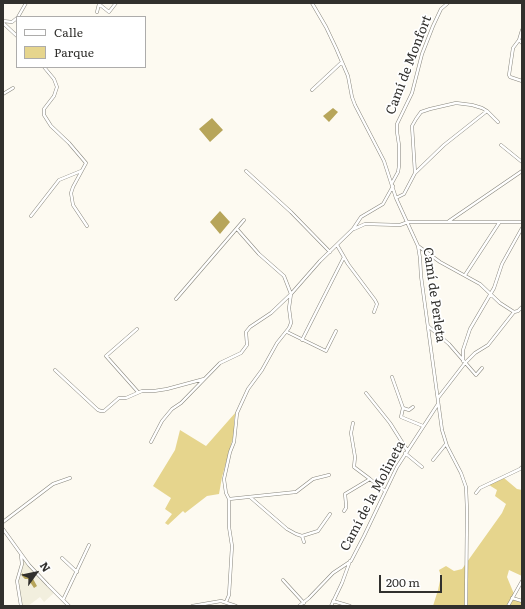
<!DOCTYPE html>
<meta charset="utf-8">
<style>
body{margin:0}
#map{position:relative;width:525px;height:609px;overflow:hidden;background:#fdfaf1;font-family:Literata,serif}
canvas{display:block}
.frame{position:absolute;inset:0;border:4px solid #31302d;pointer-events:none}
.legend{position:absolute;left:16px;top:16px;width:130px;height:52px;box-sizing:border-box;background:#fff;border:1px solid #adacab;margin:0;padding:5px 7px;list-style:none;font-size:12px;color:#31302d}
.legend li{display:flex;align-items:center;gap:8px;height:20px}
.legend b{width:20px;border:1px solid #adacab}
.north{position:absolute;left:16px;top:553px;width:40px;height:40px;-webkit-text-stroke:3px #fff;paint-order:stroke;rotate:57deg;font-size:11px;font-weight:700;line-height:16px;text-align:center;color:#31302d}
.north::after{content:'';display:block;margin:auto;width:14px;height:18px;background:#31302d;clip-path:polygon(50% 0,100% 100%,50% 72%,0 100%)}
.scale{position:absolute;left:379px;top:575px;width:63px;height:18px;box-sizing:border-box;border:2px solid #31302d;border-top:0;padding-left:5px;font-size:12px;line-height:14px;white-space:nowrap;color:#31302d;-webkit-text-stroke:3px #fff;paint-order:stroke}
</style>
<div id="map">
<canvas width="525" height="609"></canvas>
<div class="frame"></div>
<ul class="legend">
<li><b style="height:5px;background:#fff"></b>Calle</li>
<li><b style="height:11px;background:#e6d58d"></b>Parque</li>
</ul>
<div class="north">N</div>
<div class="scale">200 m</div>
</div>
<script>
const context = document.querySelector('canvas').getContext('2d');
context.lineJoin = 'round';
function paint(path, color) { context.fillStyle = color; context.fill(path, 'evenodd'); }
const shape = rows => new Path2D(rows.map(r => 'M' + r).join(''));
function strokePath(path, color, width, dash) { context.strokeStyle = color; context.lineWidth = width; context.lineCap = dash ? 'butt' : 'round'; context.setLineDash(dash || []); context.stroke(path); }
function drawText(font, color, halo, rows, align = 'center') {
  context.font = font + ' Literata,serif'; context.lineWidth = 3.5; context.setLineDash([]); context.textBaseline = 'middle'; context.strokeStyle = halo; context.fillStyle = color; for (const [text, x, y, turn = 0] of rows) {
    context.save(); context.translate(x, y); context.rotate((+turn || 0) * Math.PI / 180); context.textAlign = isNaN(turn) ? turn : align; if (halo) context.strokeText(text, 0, 0); context.fillText(text, 0, 0); context.restore();
  }
}
paint(shape([
 [23,560,54,593,44,602,40,597,28,606,22,606,18,581]
]), '#f2efde');
paint(shape([
 [236,412,234,420,234,434,222,477,219,494,207,496,185,513,183,511,168,525,165,523,172,514,165,509,171,498,153,486,175,450,180,430,206,446],
 [504,478,517,489,522,490,522,576,509,570,507,577,514,594,512,598,522,601,522,606,433,606,438,590,441,576,439,570,446,566,454,571,462,569,502,513,506,504,495,496,497,490,489,485]
]), '#e6d58d');
paint(shape([
 [333,108,338,112,329,122,323,116],
 [212,118,223,130,210,142,199,129],
 [220,211,230,222,220,234,210,222],
 [22,573,25,576,32,577,37,586,34,588,28,579,25,579,22,576]
]), '#b7a55a');
const minor = shape([
 [312,3,326,27,336,48,348,76,352,97,355,105,384,161,396,198,418,246,420,258,421,276,442,430,447,446,461,473,466,487,467,510,466,606],
 [97,12,99,4,109,12,116,3],
 [18,17,26,3],
 [3,21,12,22,17,18],
 [3,23,17,36],
 [522,30,519,40,522,43],
 [519,40,513,48,509,75,510,77,522,81],
 [44,67,54,79,57,87,54,96,44,109,44,115,51,126,69,143,86,163,73,187,71,193,73,205,87,226],
 [312,90,342,62],
 [3,94,13,88],
 [501,145,522,162],
 [246,171,291,212,330,252],
 [415,173,444,145,487,111,498,122],
 [392,183,398,172,399,166,399,145,397,132,397,124,412,93,422,54,433,26,441,9,448,3],
 [396,198,404,194,415,173,412,126,416,119,421,112,430,109,456,103,472,105,482,108,487,111],
 [31,216,59,180,81,171],
 [449,221,522,171],
 [354,229,365,224,400,225,408,222,522,222],
 [337,245,348,264,375,300,377,304,374,312],
 [418,246,440,262,480,284,500,303,514,312],
 [465,275,499,223],
 [176,299,244,220],
 [428,326,449,344,476,375,482,368],
 [137,329,106,356,138,392],
 [287,332,326,351,336,331],
 [302,340,344,257],
 [463,361,463,350,470,329,494,288,502,264,522,228],
 [55,370,98,410,101,411,104,411,119,398,126,398,142,391,154,391,167,389,204,379],
 [392,377,403,408],
 [366,393,390,423,407,450],
 [438,398,465,363,475,353,488,345,514,312,518,311,522,307],
 [413,407,409,410,403,408,401,417,423,426],
 [353,423,351,433,355,457,354,467,370,479],
 [151,442,162,421,172,409,181,403,220,363,241,353,247,345,246,332,250,327,271,313,291,294,284,276,259,254,237,229],
 [405,453,422,467],
 [433,460,446,444],
 [476,493,480,488,520,469,522,467],
 [250,497,287,529,296,534,302,536,318,531,330,514],
 [229,499,296,492,313,479,329,475],
 [344,511,346,508,346,504,345,494,370,479,385,491],
 [3,522,53,484,70,478],
 [3,529,29,565,48,585,69,606],
 [302,536,304,542],
 [62,558,77,572],
 [283,580,304,603],
 [512,598,522,601],
 [63,600,89,545],
 [333,601,350,606],
 [226,602,229,595,232,546,229,527,229,499,226,493,224,479,230,452,234,442,237,413,248,389,262,370,277,343,289,328,291,323,289,308,291,294,320,261,353,229,361,217,383,204,393,186],
 [21,606,17,581,22,564,21,556],
 [192,606,221,601,236,606],
 [299,606,309,598,333,573,351,561,364,536,397,467,438,404],
 [331,606,342,583,350,561],
 [508,606,522,581]
]);
strokePath(minor, '#88867d', 3.5);
strokePath(minor, '#fff', 2.5);
drawText('13px', '#31302d', '#fff', [
 ["Camí de Monfort",409,65,-69],
 ["Camí de Perleta",434,295,82],
 ["Camí de la Molineta",373,496,-62]
]);
</script>
